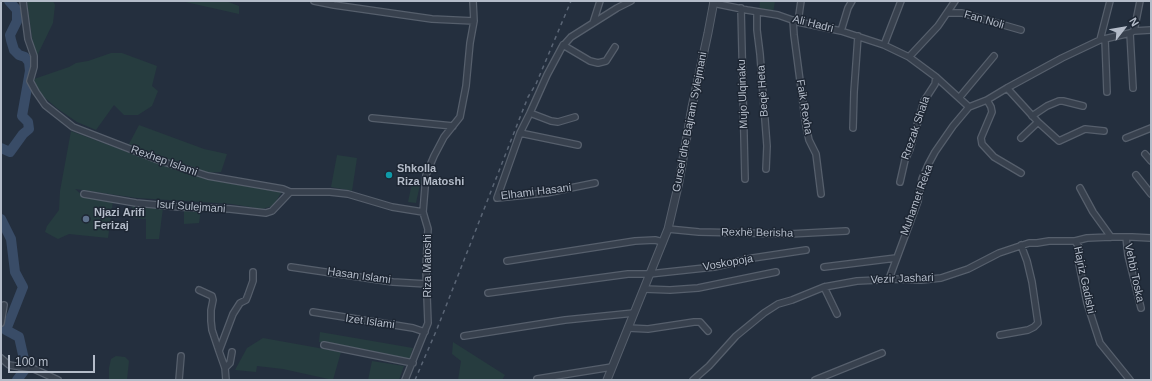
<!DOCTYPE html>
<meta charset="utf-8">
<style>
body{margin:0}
#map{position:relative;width:1152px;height:381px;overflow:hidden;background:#242f3e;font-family:Arial,sans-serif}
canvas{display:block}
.frame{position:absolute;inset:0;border:2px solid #b4bcc9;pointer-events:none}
.north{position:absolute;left:1104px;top:8px;width:40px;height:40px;-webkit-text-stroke:3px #1d2633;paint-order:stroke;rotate:59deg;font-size:11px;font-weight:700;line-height:16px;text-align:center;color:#b4bcc9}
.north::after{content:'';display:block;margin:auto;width:14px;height:18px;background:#b4bcc9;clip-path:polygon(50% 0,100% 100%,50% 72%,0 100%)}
.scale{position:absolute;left:8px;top:355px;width:87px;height:18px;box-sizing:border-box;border:2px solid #b4bcc9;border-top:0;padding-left:5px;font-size:12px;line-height:14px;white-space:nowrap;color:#b4bcc9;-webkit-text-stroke:3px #1d2633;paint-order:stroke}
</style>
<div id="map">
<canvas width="1152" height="381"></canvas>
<div class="frame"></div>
<div class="north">N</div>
<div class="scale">100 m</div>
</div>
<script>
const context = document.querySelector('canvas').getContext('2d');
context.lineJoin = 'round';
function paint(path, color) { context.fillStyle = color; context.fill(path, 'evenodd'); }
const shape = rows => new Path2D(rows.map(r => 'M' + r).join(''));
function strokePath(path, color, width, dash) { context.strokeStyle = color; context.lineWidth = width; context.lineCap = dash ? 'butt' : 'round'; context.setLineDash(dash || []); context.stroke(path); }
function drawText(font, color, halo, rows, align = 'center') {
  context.font = font + ' Arial,sans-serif'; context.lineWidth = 3; context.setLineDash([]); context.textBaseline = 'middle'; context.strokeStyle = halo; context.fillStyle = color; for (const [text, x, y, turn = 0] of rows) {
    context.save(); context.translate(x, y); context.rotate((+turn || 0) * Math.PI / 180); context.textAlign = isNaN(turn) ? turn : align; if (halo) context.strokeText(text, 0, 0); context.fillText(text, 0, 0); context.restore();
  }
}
paint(shape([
 [27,1,53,1,55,5,53,23,37,56,33,45],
 [181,1,226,1,239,6,239,14],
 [760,1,775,1,773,13,759,12],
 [111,53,122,53,157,66,152,86,158,91,152,106,138,115,124,115,114,105,96,130,77,122,58,109,38,92,34,79,69,67,76,63,88,61],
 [139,125,204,149,227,154,221,172,205,173,157,156,129,144],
 [71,131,165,166,190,174,212,179,283,190,273,206,262,209,232,204,137,198,75,189,82,195,113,201,108,238,69,234,58,239,45,232,47,226,59,210,60,191],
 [337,155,357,158,352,191,331,187],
 [413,178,421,180,416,203,408,202],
 [132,204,163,208,159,239,146,239,146,219,133,218],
 [184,209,201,210,199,223,184,224],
 [320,332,413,348,409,360,319,342],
 [263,338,341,352,333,380,283,369,257,366,256,372,235,370,247,348],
 [453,342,505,375,502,380,458,380,461,361,452,354],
 [116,356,125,357,129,361,127,380,109,380,109,368,111,359],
 [372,361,404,366,399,380,368,380]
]), '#263c3f');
strokePath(shape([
 [1,148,10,152,23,134,29,129,28,122,22,116,30,71,29,62,25,57,19,55,14,50,11,40,10,35,17,21,17,10,9,1],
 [1,219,11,239,15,272,23,287,6,330,19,337,26,368,17,380]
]), '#394c67', 10);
const minor = shape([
 [23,1,28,39,34,56,34,67,30,81,36,92,45,105,73,127,161,161,208,176,283,189,290,192,330,192,348,194,392,207,423,212],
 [314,1,334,5,432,19,474,21],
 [713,3,747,10,778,15,798,22,841,31,884,45,909,57,936,77,969,107],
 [741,8,745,179],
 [757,12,757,30,760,54,767,146,766,169],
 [947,13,962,13,1021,30],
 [793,20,794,35,806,126,809,140,816,154,821,194],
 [798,22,801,1],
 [593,23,600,1],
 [841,31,848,8,852,1],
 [1134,31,1140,1],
 [1130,33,1133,88],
 [1105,39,1107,92],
 [1100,40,1110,1],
 [563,45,590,61,598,63,606,61,615,47],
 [884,45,901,1],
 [909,57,938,26,955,1],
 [1007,88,1038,122,1059,141,1085,129,1104,131],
 [959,98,994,56],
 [987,100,991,107,992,112,981,138,982,144,994,157,1021,173],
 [969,107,987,100,1007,88,1062,58,1100,40,1130,33,1134,31,1151,30],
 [530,113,551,121,558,122,575,117],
 [1032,116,1047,106,1059,101,1063,101,1083,106],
 [372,118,453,126],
 [853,128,854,92,858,36],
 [520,133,578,145],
 [1021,138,1038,122],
 [1126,138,1151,128],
 [1145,154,1151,161],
 [1136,175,1151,194],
 [900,182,905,160,910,149,924,101,935,84,936,77],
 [595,183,546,193,497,198,520,133,530,113,547,75,562,47,571,37,617,8,631,1],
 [1080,188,1093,212,1111,237],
 [84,194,136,203,179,207,230,209,266,213,272,211,290,192],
 [668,229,699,232,789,234,846,231],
 [1126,237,1128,255,1141,308],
 [1075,241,1079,247,1079,264,1087,303,1100,343,1130,380],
 [507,261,635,241,655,240,663,242],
 [291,267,393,282,427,284],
 [824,267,896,258],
 [889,279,918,201,922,179,928,165,935,152,953,126,969,107],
 [824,287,837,314],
 [644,289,670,290,698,288,776,272],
 [199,290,212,296,213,300,211,310,211,321,212,330,219,351],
 [488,293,628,274,649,274,714,267,753,258,806,250],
 [313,312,413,328,425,332],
 [1,323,4,305],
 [628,328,648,329,694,322,700,322,708,331],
 [1000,335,1028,330,1034,327,1038,323,1032,282,1027,261,1021,245],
 [464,336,565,320,634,313],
 [324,345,413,363],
 [1,358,9,365,34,369,58,380],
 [225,368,230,363,232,352],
 [537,379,612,367],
 [179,380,181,356],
 [226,380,225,368,219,351,233,314,240,303,246,300,248,295,253,281,253,272],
 [405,380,428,323,426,269,428,229,423,212,426,175,434,156,444,137,460,117,466,86,470,43,474,21,473,1],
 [693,380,709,366,736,336,764,313,778,304,792,300,824,287,857,281,900,279,921,280,941,278,968,269,999,253,1029,243,1037,243,1049,241,1075,241,1087,238,1111,237,1132,237,1151,238],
 [815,380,882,353]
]);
const tertiary = shape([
 [607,380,668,229,679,182,692,107,708,33,714,1]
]);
strokePath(minor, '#565f6c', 8);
strokePath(tertiary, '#565f6c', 9);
strokePath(minor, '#38414e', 5.5);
strokePath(tertiary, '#38414e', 7);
strokePath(shape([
 [415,380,437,329,528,97,536,84,571,1]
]), '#5a6575', 1.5, [4, 4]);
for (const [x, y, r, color] of [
 [389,175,4,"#0f9aa8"],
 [86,219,4,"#5c6f8a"]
]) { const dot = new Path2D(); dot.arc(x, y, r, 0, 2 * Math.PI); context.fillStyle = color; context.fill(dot); strokePath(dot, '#1d2633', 1.5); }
drawText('11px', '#b4bcc9', '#1d2633', [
 ["Fan Noli",984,20,16],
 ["Ali Hadri",813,24,14],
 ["Beqë Heta",763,91,-94],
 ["Mujo Ulqinaku",743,94,-92],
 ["Faik Rexha",804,107,81],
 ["Gursel dhe Bajram Sylejmani",690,122,-79],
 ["Rrezak Shala",916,128,-71],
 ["Rexhep Islami",164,161,20],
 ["Elhami Hasani",536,192,-7],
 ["Muhamet Reka",917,200,-70],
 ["Isuf Sulejmani",191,207,4],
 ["Rexhë Berisha",757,233,1],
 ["Voskopoja",728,263,-10],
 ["Riza Matoshi",428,266,-90],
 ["Vehbi Toska",1134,273,78],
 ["Hasan Islami",359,276,8],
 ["Vezir Jashari",902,279,-2],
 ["Hajriz Gadishi",1084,280,78],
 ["Izet Islami",370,322,8]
]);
drawText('bold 11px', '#b4bcc9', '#1d2633', [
 ["Shkolla",397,169],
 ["Riza Matoshi",397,182],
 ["Njazi Arifi",94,213],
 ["Ferizaj",94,226]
], 'left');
</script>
